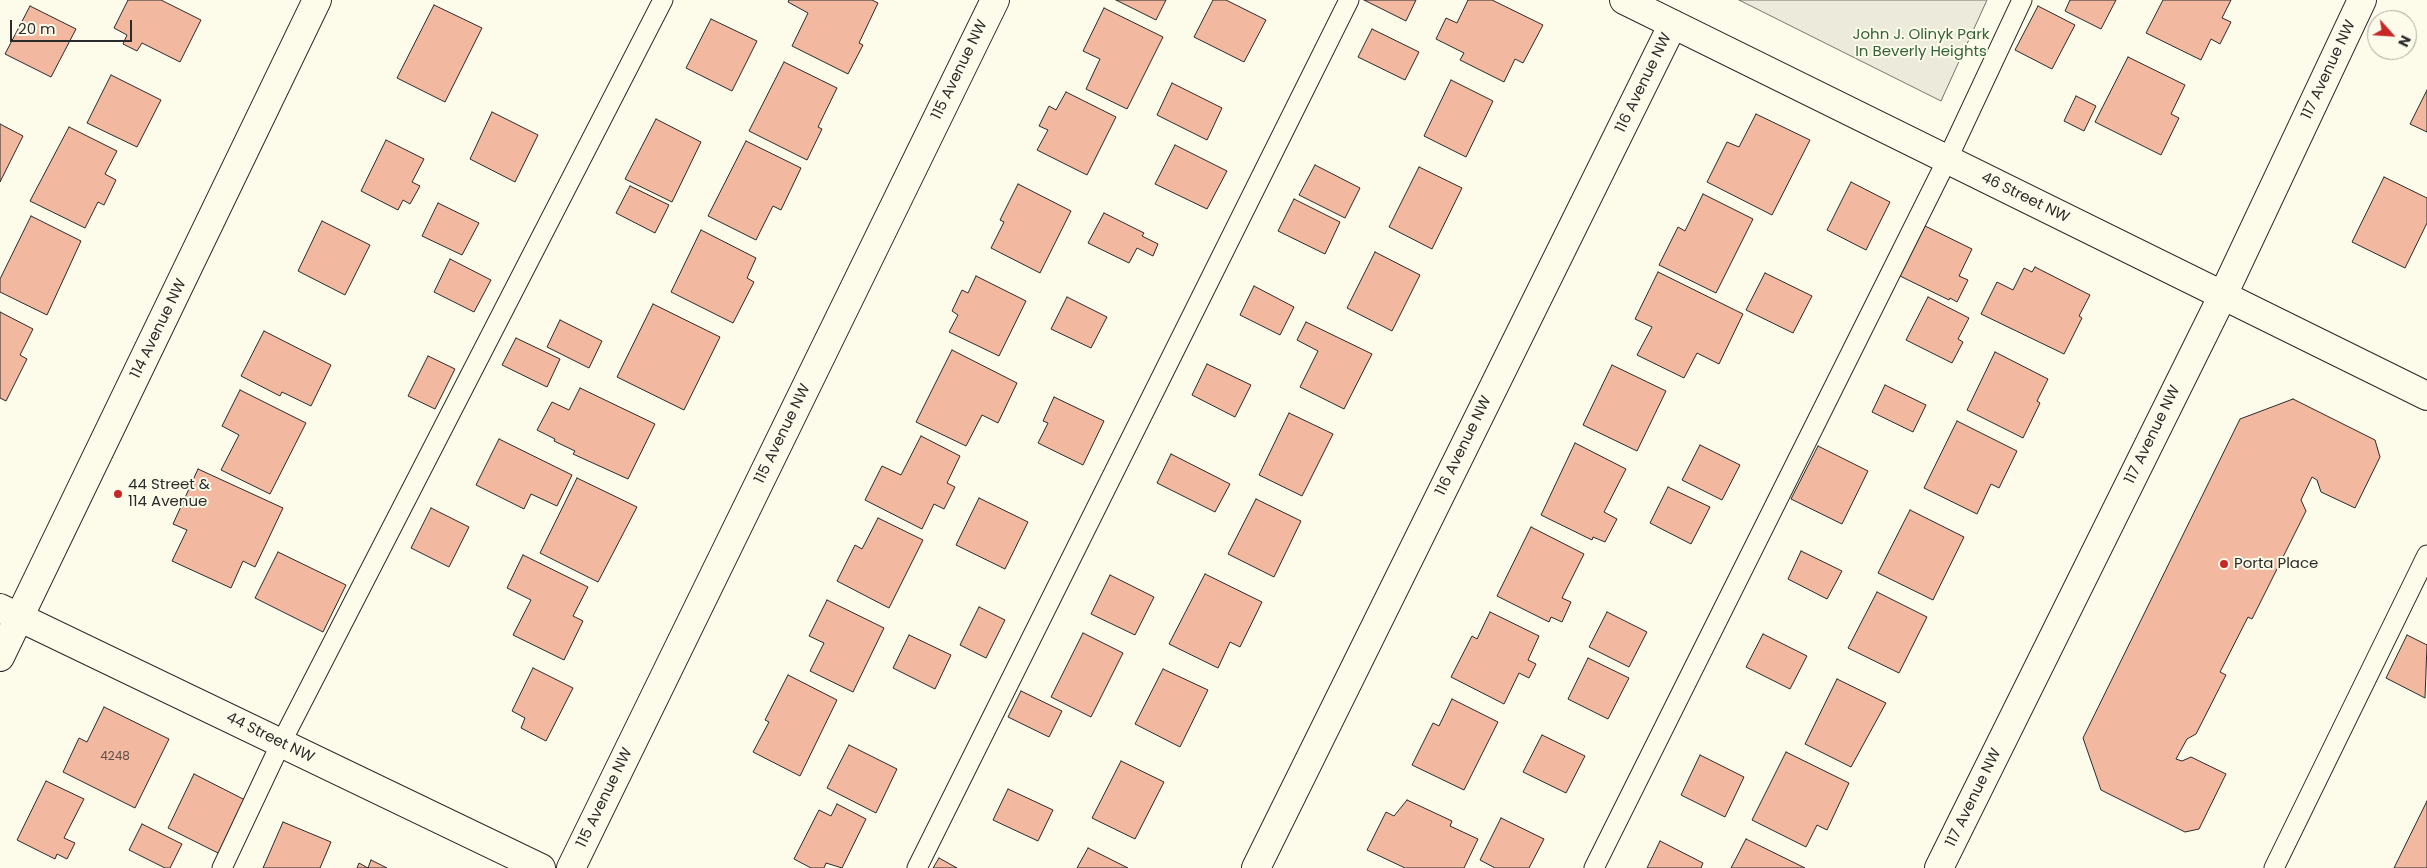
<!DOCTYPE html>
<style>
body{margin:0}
#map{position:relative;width:2427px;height:868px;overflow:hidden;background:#fdfbea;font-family:Poppins,sans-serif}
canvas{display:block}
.north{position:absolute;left:2367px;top:10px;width:50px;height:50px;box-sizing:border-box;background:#fdfbea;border:1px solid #a9a89e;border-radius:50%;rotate:116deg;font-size:14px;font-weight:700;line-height:20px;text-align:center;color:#2b2b2b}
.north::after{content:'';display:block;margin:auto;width:18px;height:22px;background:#c62828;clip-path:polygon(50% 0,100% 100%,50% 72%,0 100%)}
.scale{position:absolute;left:10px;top:20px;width:122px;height:22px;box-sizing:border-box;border:2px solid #2b2b2b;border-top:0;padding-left:6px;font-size:15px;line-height:18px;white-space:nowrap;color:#2b2b2b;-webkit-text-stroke:4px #fdfbea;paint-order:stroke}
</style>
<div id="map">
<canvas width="2427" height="868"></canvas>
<div class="north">N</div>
<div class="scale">20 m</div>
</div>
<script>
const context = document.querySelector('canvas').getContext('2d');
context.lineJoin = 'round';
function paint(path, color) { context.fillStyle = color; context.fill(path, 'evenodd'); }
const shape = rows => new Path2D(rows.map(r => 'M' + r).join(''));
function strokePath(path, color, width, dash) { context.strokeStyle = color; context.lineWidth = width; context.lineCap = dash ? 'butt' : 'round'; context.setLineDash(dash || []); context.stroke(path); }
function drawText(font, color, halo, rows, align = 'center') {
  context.font = font + ' Poppins,sans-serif'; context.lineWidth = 4; context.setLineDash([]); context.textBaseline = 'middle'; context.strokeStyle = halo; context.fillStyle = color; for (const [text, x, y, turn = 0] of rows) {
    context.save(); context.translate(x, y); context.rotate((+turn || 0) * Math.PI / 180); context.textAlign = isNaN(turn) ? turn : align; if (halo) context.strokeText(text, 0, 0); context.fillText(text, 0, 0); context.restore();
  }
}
const green = shape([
 [1739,0,1987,0,1941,101,1739,0]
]);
paint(green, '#ecebdb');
strokePath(green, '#74746e', 1);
const building = shape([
 [128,0,161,0,201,20,180,62,142,43,137,51,123,44,127,35,114,28,128,0],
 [789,0,872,0,878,3,859,43,863,45,848,74,792,46,808,13,788,2,789,0],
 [1116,0,1166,0,1156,20,1116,0],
 [1213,0,1226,0,1266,20,1244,62,1194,37,1213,0],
 [1364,0,1416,0,1406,21,1364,0],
 [1468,0,1492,0,1543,25,1523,63,1515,59,1504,82,1460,60,1464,53,1436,39,1446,18,1457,23,1468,0],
 [2070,0,2116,0,2101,29,2065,11,2070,0],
 [2163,0,2231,0,2222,18,2231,22,2220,44,2211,39,2201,60,2146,33,2163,0],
 [434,5,482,28,445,102,397,78,434,5],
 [30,6,76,29,51,77,5,54,30,6],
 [2038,6,2075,25,2052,69,2015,50,2038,6],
 [1104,8,1163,37,1127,109,1086,89,1100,59,1083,51,1104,8],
 [711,19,757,41,732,91,686,68,711,19],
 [1372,29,1419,52,1405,80,1358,57,1372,29],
 [2128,57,2185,85,2171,114,2179,118,2161,155,2095,122,2128,57],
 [784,62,837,88,818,127,822,129,807,160,749,131,784,62],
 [111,75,161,100,137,147,87,123,111,75],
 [1451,80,1493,101,1466,157,1424,136,1451,80],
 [1172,83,1222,108,1207,140,1157,115,1172,83],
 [2427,90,2427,132,2410,124,2427,90],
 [1066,92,1116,117,1087,175,1037,150,1048,130,1039,126,1049,106,1056,110,1066,92],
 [2076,96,2096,106,2084,131,2064,121,2076,96],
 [492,112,538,135,515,182,470,159,492,112],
 [1756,114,1810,140,1772,215,1707,182,1727,142,1739,147,1756,114],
 [656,119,701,142,672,202,625,179,656,119],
 [0,124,23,136,0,182,0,124],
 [69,127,117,151,105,174,116,180,104,205,98,202,85,228,30,201,69,127],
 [386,140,424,159,412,182,420,186,410,204,403,200,398,210,361,191,386,140],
 [746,141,801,168,781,210,773,206,756,240,708,216,746,141],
 [1175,145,1227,171,1207,209,1155,184,1175,145],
 [1315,165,1360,188,1345,218,1299,195,1315,165],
 [1419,167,1462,188,1432,249,1389,227,1419,167],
 [2384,177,2427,198,2427,223,2405,268,2352,242,2384,177],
 [1851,182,1890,202,1866,250,1827,230,1851,182],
 [1018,184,1071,211,1040,273,991,248,1004,222,1000,220,1018,184],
 [630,186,669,205,655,233,616,213,630,186],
 [1703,194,1753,219,1716,293,1659,265,1678,227,1685,231,1703,194],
 [1294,199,1340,222,1325,254,1278,231,1294,199],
 [438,203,479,223,462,255,422,236,438,203],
 [1104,213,1144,233,1142,236,1158,244,1153,256,1137,248,1129,263,1088,243,1104,213],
 [31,216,81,241,47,315,0,292,0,279,31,216],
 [322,221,370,245,345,295,298,271,322,221],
 [1925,226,1972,249,1959,276,1968,280,1957,302,1950,298,1949,300,1900,276,1925,226],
 [701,230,756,258,747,278,754,282,733,323,671,292,701,230],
 [1375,252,1420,275,1392,331,1347,308,1375,252],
 [450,259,491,280,474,312,434,292,450,259],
 [2035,267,2090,295,2079,316,2082,318,2064,354,1981,314,1997,282,2013,290,2024,268,2032,272,2035,267],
 [1658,272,1743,314,1719,364,1697,353,1684,378,1637,355,1652,327,1635,319,1658,272],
 [1765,273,1812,296,1793,333,1746,310,1765,273],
 [976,276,1026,301,999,356,949,332,958,315,952,311,962,290,968,293,976,276],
 [1254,286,1294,307,1280,335,1240,315,1254,286],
 [1067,297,1107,317,1091,348,1051,329,1067,297],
 [1928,297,1969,318,1958,339,1963,342,1952,363,1906,340,1928,297],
 [653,304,720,337,684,410,617,377,653,304],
 [0,312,33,329,20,355,27,359,6,401,0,398,0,312],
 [560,320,602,341,589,368,547,347,560,320],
 [1306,322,1372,354,1344,409,1300,387,1318,351,1297,340,1306,322],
 [264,331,331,365,311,406,282,392,280,396,241,376,264,331],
 [516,338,560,359,547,387,502,365,516,338],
 [952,350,1017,383,998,423,982,415,966,446,916,422,952,350],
 [1995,352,2048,379,2037,401,2040,403,2023,438,1967,410,1995,352],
 [428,356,455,369,435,409,408,396,428,356],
 [1207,364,1251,385,1235,417,1192,395,1207,364],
 [1612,365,1666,391,1637,451,1583,425,1612,365],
 [1885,385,1926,405,1913,432,1872,412,1885,385],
 [580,388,655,424,628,479,573,454,575,451,554,441,555,439,537,430,552,402,569,410,580,388],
 [240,390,306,423,270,494,221,470,239,435,222,426,240,390],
 [1054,397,1104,421,1083,465,1038,443,1048,423,1043,421,1054,397],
 [2293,399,2375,440,2380,457,2355,508,2321,492,2317,480,2312,477,2301,500,2306,511,2252,619,2248,617,2220,672,2226,675,2196,734,2187,739,2176,759,2182,761,2191,757,2226,774,2199,829,2185,832,2101,790,2083,738,2240,419,2293,399],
 [1289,413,1333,434,1302,496,1259,475,1289,413],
 [1957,421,2017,451,1999,488,1991,484,1977,514,1924,488,1957,421],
 [921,436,960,456,947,483,955,487,944,509,934,504,922,529,865,500,882,466,901,475,921,436],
 [499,439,572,475,557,506,531,494,524,509,476,485,499,439],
 [1575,443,1626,469,1604,512,1617,519,1605,542,1593,537,1592,540,1541,515,1575,443],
 [1700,445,1740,465,1722,500,1682,480,1700,445],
 [1818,446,1868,471,1842,524,1791,499,1818,446],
 [1171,454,1230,484,1215,512,1157,483,1171,454],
 [198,469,283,508,255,567,243,561,231,588,172,561,187,530,173,524,198,469],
 [577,478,637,507,598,582,540,553,577,478],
 [1668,487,1710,507,1691,544,1650,523,1668,487],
 [979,498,1028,522,1005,569,956,545,979,498],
 [1256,499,1301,521,1274,577,1228,554,1256,499],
 [431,508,469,527,449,567,411,548,431,508],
 [1910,510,1964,537,1933,600,1878,573,1910,510],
 [878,518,923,540,889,608,837,581,855,545,862,549,878,518],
 [1531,527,1584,554,1562,598,1571,602,1562,622,1551,617,1549,622,1497,596,1531,527],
 [1801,551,1842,571,1827,599,1788,579,1801,551],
 [278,552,346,585,323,632,255,598,278,552],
 [523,555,588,587,573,616,583,621,564,660,513,635,531,600,507,588,523,555],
 [1205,574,1262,602,1240,647,1230,642,1218,668,1169,644,1205,574],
 [1110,575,1154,597,1135,635,1091,614,1110,575],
 [1877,592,1927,617,1899,673,1848,648,1877,592],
 [827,600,884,628,853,692,810,671,824,643,809,636,827,600],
 [979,607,1005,620,986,658,960,645,979,607],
 [1490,612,1539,636,1528,660,1536,664,1529,678,1519,673,1504,704,1451,677,1472,636,1477,639,1490,612],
 [1607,612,1647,632,1629,667,1589,647,1607,612],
 [1083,633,1123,653,1091,717,1051,697,1083,633],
 [1763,634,1807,656,1790,689,1746,667,1763,634],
 [909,635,951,655,935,689,893,668,909,635],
 [2407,635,2427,645,2425,698,2386,678,2407,635],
 [1588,658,1629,678,1608,719,1568,699,1588,658],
 [533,668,573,688,546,741,521,728,525,718,512,711,533,668],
 [1163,669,1208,690,1180,747,1135,724,1163,669],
 [788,675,837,700,800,776,753,752,769,722,765,720,788,675],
 [1837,679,1886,703,1851,767,1805,744,1837,679],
 [1021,691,1062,711,1049,737,1008,717,1021,691],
 [1452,699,1498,722,1464,790,1412,765,1433,723,1439,726,1452,699],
 [104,707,169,739,135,808,63,772,79,738,87,742,104,707],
 [1542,735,1585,756,1566,793,1523,772,1542,735],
 [849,745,897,769,876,813,827,788,849,745],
 [1786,752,1849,783,1827,830,1817,825,1806,847,1752,820,1786,752],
 [1700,755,1744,777,1725,817,1681,795,1700,755],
 [1121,761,1164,782,1135,839,1092,818,1121,761],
 [194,774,247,801,220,854,168,828,194,774],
 [46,781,84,799,64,838,75,843,67,859,57,854,55,859,17,840,46,781],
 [1008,789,1053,810,1038,841,993,820,1008,789],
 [1407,800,1452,821,1450,826,1478,839,1464,868,1405,868,1367,850,1386,812,1394,816,1407,800],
 [2427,801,2427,868,2394,868,2427,801],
 [837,804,866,819,842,868,826,863,824,868,811,868,794,859,819,810,831,816,837,804],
 [1501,818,1544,839,1529,868,1495,868,1480,860,1501,818],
 [283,822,331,842,320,868,263,868,283,822],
 [142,824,182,844,170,868,165,868,129,850,142,824],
 [1746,839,1805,868,1731,868,1746,839],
 [1660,841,1703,863,1701,868,1647,868,1660,841],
 [1088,848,1128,868,1077,868,1088,848],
 [939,858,957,868,933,868,939,858],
 [371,860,387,868,357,868,359,863,368,868,371,860]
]);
paint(building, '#f2b8a0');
strokePath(building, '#2b2b2b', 1);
const service = shape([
 [222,868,281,743,663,0],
 [917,868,1349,0],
 [1594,868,1947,160,2022,0],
 [2274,868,2427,555]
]);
const minor = shape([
 [1624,0,2427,396],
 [0,608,541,868],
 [571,868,995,0],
 [1256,868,1673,24],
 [1939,868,2223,295,2362,0]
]);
const tertiary = shape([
 [0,657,317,0]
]);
strokePath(service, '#2b2b2b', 21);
strokePath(minor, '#2b2b2b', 30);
strokePath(tertiary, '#2b2b2b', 30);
strokePath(service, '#fdfbea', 19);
strokePath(minor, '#fdfbea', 28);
strokePath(tertiary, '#fdfbea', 28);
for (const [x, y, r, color] of [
 [118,494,5,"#c62828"],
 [2224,564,5,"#c62828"]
]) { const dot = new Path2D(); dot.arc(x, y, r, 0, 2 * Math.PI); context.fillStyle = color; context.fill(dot); strokePath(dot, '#fdfbea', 2); }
drawText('12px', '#5d4e48', null, [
 ["4248",115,757]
]);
drawText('15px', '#34623c', '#fdfbea', [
 ["John J. Olinyk Park",1921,35],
 ["In Beverly Heights",1921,52]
]);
drawText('15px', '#2b2b2b', '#fdfbea', [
 ["115 Avenue NW",960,70,-64],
 ["117 Avenue NW",2329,70,-65],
 ["116 Avenue NW",1644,83,-64],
 ["46 Street NW",2025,198,26],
 ["114 Avenue NW",159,329,-64],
 ["115 Avenue NW",783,434,-64],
 ["117 Avenue NW",2153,435,-64],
 ["116 Avenue NW",1464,446,-64],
 ["44 Street NW",270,738,26],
 ["115 Avenue NW",605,798,-64],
 ["117 Avenue NW",1974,798,-64]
]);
drawText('15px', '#2b2b2b', '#fdfbea', [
 ["44 Street &",128,485],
 ["114 Avenue",128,502],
 ["Porta Place",2234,564]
], 'left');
</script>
